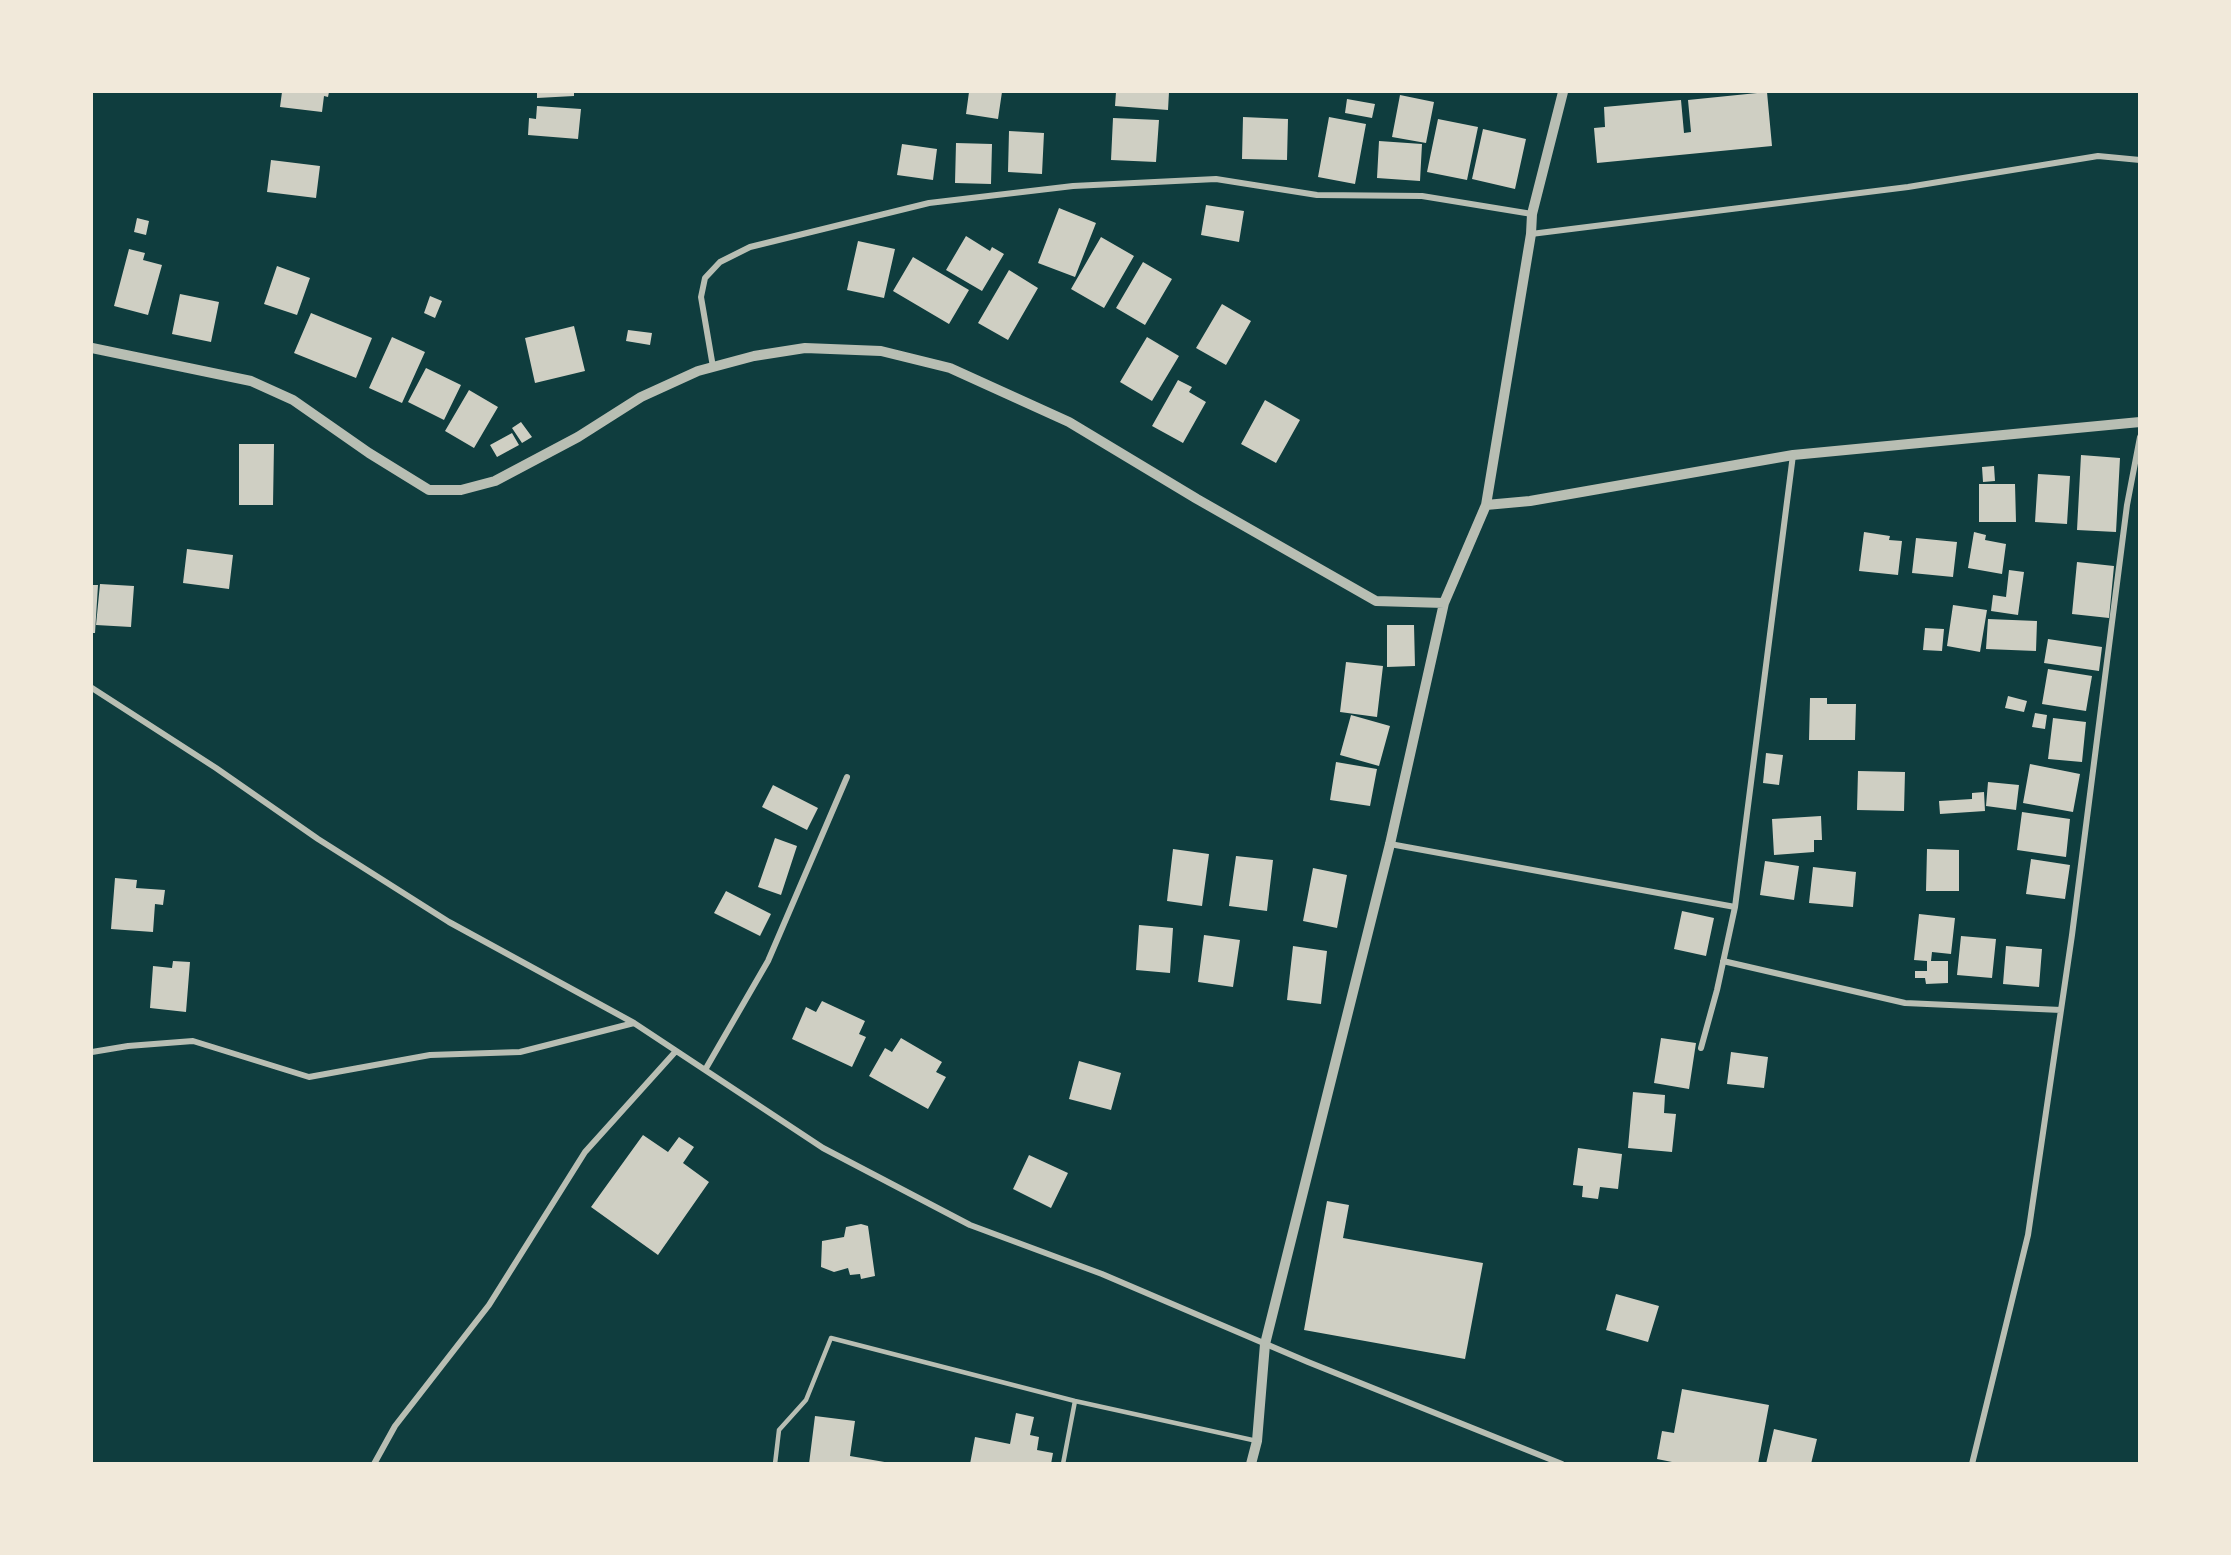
<!DOCTYPE html>
<style>
body{margin:0}
#map{position:relative;width:2231px;height:1555px;overflow:hidden;background:#0f3d3e;font-family:Cabin,sans-serif}
canvas{display:block}
.frame{position:absolute;inset:0;border:93px solid #f1e9da;pointer-events:none}
</style>
<div id="map">
<canvas width="2231" height="1555"></canvas>
<div class="frame"></div>
</div>
<script>
const context = document.querySelector('canvas').getContext('2d');
context.lineJoin = 'round';
function paint(path, color) { context.fillStyle = color; context.fill(path, 'evenodd'); }
const shape = rows => new Path2D(rows.map(r => 'M' + r).join(''));
function strokePath(path, color, width, dash) { context.strokeStyle = color; context.lineWidth = width; context.lineCap = dash ? 'butt' : 'round'; context.setLineDash(dash || []); context.stroke(path); }
paint(shape([
 [282,92,329,92,328,97,324,96,322,112,280,107],
 [537,92,574,92,574,96,537,98],
 [969,92,1002,92,998,119,966,114],
 [1116,92,1169,92,1168,110,1115,106],
 [1767,92,1772,146,1597,163,1594,128,1605,127,1604,107,1681,100,1684,133,1691,132,1688,100],
 [1400,95,1434,102,1426,143,1392,137],
 [1347,99,1375,104,1372,118,1345,113],
 [537,106,581,109,578,139,528,135,529,118,536,119],
 [1243,117,1288,119,1287,160,1242,159],
 [1329,117,1366,124,1355,184,1318,177],
 [1113,118,1159,120,1156,162,1111,160],
 [1438,119,1478,127,1467,180,1427,172],
 [1483,129,1526,139,1515,189,1472,179],
 [1009,131,1044,133,1042,174,1008,172],
 [1379,141,1422,144,1420,181,1377,178],
 [956,143,992,144,991,184,955,183],
 [902,144,937,149,933,180,897,175],
 [271,160,320,166,316,198,267,192],
 [1206,205,1244,211,1239,242,1201,235],
 [1059,208,1096,223,1075,277,1038,263],
 [137,218,149,221,146,235,134,232],
 [966,236,990,251,992,247,1004,254,982,291,946,270],
 [1101,237,1134,256,1104,308,1071,289],
 [858,241,895,249,884,298,847,290],
 [129,249,145,253,143,260,162,265,148,315,114,306],
 [913,257,969,290,949,324,893,291],
 [1143,262,1172,279,1145,325,1116,308],
 [277,266,310,278,297,315,264,304],
 [1009,270,1038,288,1008,340,978,323],
 [180,294,219,302,211,342,172,334],
 [430,296,442,301,435,318,424,313],
 [1222,304,1251,321,1226,365,1196,348],
 [311,313,372,338,356,378,294,353],
 [574,326,585,371,535,383,525,338],
 [628,330,652,333,650,345,626,341],
 [392,337,425,352,402,403,369,388],
 [1147,337,1179,356,1152,401,1120,382],
 [426,368,461,385,444,420,408,402],
 [1178,380,1192,387,1189,392,1206,402,1183,443,1152,426],
 [469,390,498,407,474,448,445,431],
 [1265,400,1300,420,1276,463,1241,444],
 [521,422,532,437,522,443,512,428],
 [512,433,519,445,497,457,490,445],
 [239,444,274,444,273,505,239,505],
 [2081,455,2120,458,2116,532,2077,530],
 [1994,466,1995,481,1983,482,1982,467],
 [2038,474,2070,476,2067,524,2035,522],
 [1979,484,2015,484,2016,522,1979,522],
 [1864,532,1890,536,1889,540,1902,541,1898,575,1859,571],
 [1974,532,1986,535,1985,540,2006,544,2002,574,1968,568],
 [1916,538,1957,542,1953,577,1912,573],
 [187,549,233,555,229,589,183,583],
 [2077,562,2114,566,2109,618,2072,614],
 [2009,570,2024,572,2018,615,1991,611,1993,595,2006,597],
 [100,584,134,586,131,627,96,625],
 [92,585,98,585,95,633,92,633],
 [1953,605,1987,610,1980,652,1947,646],
 [1988,619,2037,621,2036,651,1986,649],
 [1387,625,1414,625,1415,666,1387,667],
 [1925,628,1944,629,1942,651,1923,650],
 [2048,639,2102,647,2099,671,2044,663],
 [1346,662,1383,666,1377,717,1340,712],
 [2048,669,2092,676,2086,711,2042,704],
 [2008,696,2027,701,2024,712,2005,708],
 [1810,698,1827,698,1827,704,1856,704,1855,740,1809,740],
 [2035,713,2047,715,2045,729,2032,727],
 [1351,715,1390,726,1379,766,1340,755],
 [2053,718,2086,722,2082,762,2048,759],
 [1766,753,1783,755,1779,785,1763,783],
 [1336,762,1377,769,1370,806,1330,800],
 [2030,764,2080,774,2073,812,2023,803],
 [1858,771,1905,772,1904,811,1857,810],
 [1988,782,2019,785,2016,810,1986,806],
 [773,785,818,808,807,830,762,807],
 [1984,792,1985,811,1940,814,1939,801,1972,799,1972,793],
 [2022,812,2070,819,2066,857,2017,850],
 [1821,816,1822,840,1814,840,1814,852,1774,855,1772,819],
 [775,838,797,846,781,895,758,887],
 [1173,849,1209,854,1202,906,1167,901],
 [1927,849,1959,850,1959,891,1926,891],
 [1236,856,1273,860,1267,911,1229,906],
 [2031,859,2070,865,2065,899,2026,894],
 [1765,861,1799,866,1794,900,1760,895],
 [1813,867,1856,872,1853,907,1809,903],
 [1313,868,1347,875,1337,928,1303,921],
 [115,878,137,880,136,888,165,890,163,905,155,904,153,932,111,929],
 [726,891,771,914,760,936,714,913],
 [1682,911,1714,918,1706,956,1674,949],
 [1919,914,1955,918,1951,954,1932,952,1931,961,1948,961,1948,983,1926,984,1925,978,1915,978,1915,971,1927,971,1927,961,1914,960],
 [1139,925,1173,928,1170,973,1136,970],
 [1204,935,1240,940,1233,987,1198,982],
 [1961,936,1996,939,1992,978,1957,975],
 [1293,946,1327,951,1321,1004,1287,1000],
 [2006,946,2042,949,2039,987,2003,984],
 [173,961,190,962,186,1012,150,1008,153,966,172,968],
 [822,1001,865,1021,859,1034,866,1037,852,1067,792,1039,806,1007,816,1012],
 [901,1038,942,1062,936,1072,946,1077,928,1109,869,1076,885,1048,892,1052],
 [1661,1038,1696,1043,1689,1089,1654,1083],
 [1731,1052,1768,1057,1764,1088,1727,1084],
 [1079,1061,1121,1073,1111,1110,1069,1099],
 [1633,1092,1665,1095,1664,1113,1676,1114,1672,1152,1628,1148],
 [643,1135,668,1152,679,1137,694,1147,683,1163,709,1182,658,1255,591,1207],
 [1578,1148,1622,1154,1618,1189,1600,1187,1598,1199,1582,1197,1583,1186,1573,1185],
 [1029,1155,1068,1173,1051,1208,1013,1189],
 [1327,1201,1349,1205,1343,1238,1483,1263,1465,1359,1304,1330],
 [861,1224,868,1226,875,1276,861,1279,860,1274,850,1275,848,1268,834,1272,821,1267,822,1241,844,1237,846,1227],
 [1616,1294,1659,1306,1648,1342,1606,1330],
 [1682,1389,1769,1405,1758,1464,1682,1464,1657,1459,1662,1431,1674,1433],
 [1016,1413,1034,1417,1030,1435,1039,1437,1037,1450,1053,1453,1051,1464,970,1464,975,1437,1010,1444],
 [815,1416,855,1421,850,1456,896,1464,809,1464],
 [1774,1429,1817,1439,1811,1464,1766,1464]
]), '#cfcfc3');
strokePath(shape([
 [775,1464,779,1430,806,1400,831,1338,1075,1401,1257,1441],
 [1063,1464,1075,1401]
]), '#b8beb3', 4.5);
strokePath(shape([
 [1531,234,1908,187,2098,156,2140,160],
 [713,367,701,297,705,278,720,262,750,247,929,203,1073,186,1216,179,1317,195,1422,196,1532,214],
 [92,688,216,768,318,839,449,922,634,1023,823,1148,970,1225,1102,1274,1308,1362,1562,1464],
 [1390,844,1735,907],
 [1723,961,1905,1003,2061,1010],
 [1701,1048,1717,990,1735,907,1793,455],
 [92,1052,128,1046,193,1041,309,1077,430,1055,520,1052,634,1023],
 [705,1070,768,961,847,777],
 [374,1464,395,1426,489,1305,585,1152,676,1051],
 [1972,1464,2028,1235,2072,935,2127,505,2140,437]
]), '#b8beb3', 6);
strokePath(shape([
 [92,348,251,381,293,400,369,453,429,490,461,490,495,481,578,437,641,397,698,371,754,356,805,348,881,351,950,368,1069,422,1197,499,1376,601,1444,603],
 [1486,505,1530,501,1793,455,2140,422],
 [1251,1464,1257,1441,1265,1344,1390,844,1444,603,1486,505,1531,234,1532,214,1563,92]
]), '#b8beb3', 10);
</script>
